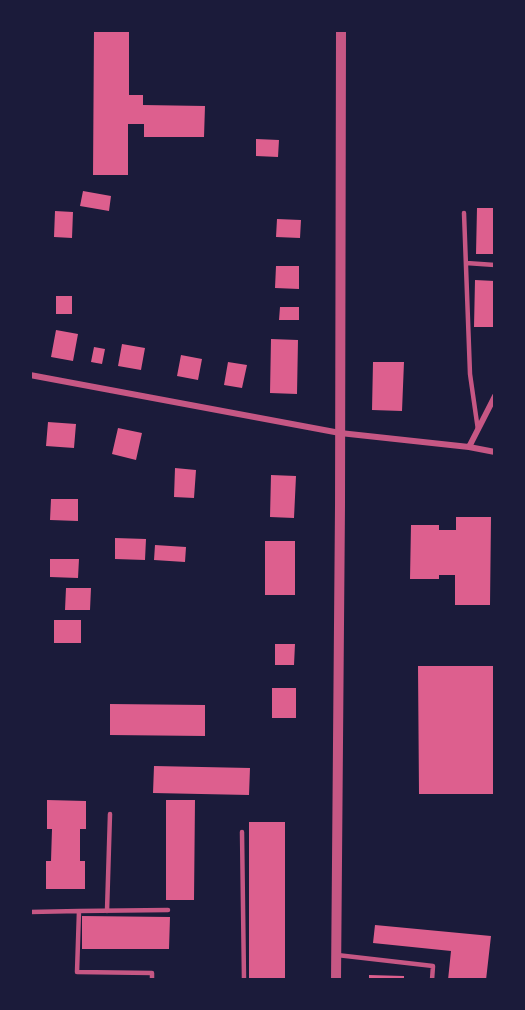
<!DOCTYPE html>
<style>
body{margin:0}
#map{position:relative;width:525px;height:1010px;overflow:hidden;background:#1b1b3a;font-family:"Alegreya Sans",sans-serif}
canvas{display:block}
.frame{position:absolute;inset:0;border:32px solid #1b1b3a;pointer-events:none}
</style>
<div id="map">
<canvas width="525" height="1010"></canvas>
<div class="frame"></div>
</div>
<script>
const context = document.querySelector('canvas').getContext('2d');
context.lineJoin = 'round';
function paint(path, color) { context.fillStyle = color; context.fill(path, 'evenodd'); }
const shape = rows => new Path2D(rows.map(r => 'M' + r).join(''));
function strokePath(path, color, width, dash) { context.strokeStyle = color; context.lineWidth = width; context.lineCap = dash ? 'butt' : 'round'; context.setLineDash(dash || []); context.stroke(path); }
paint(shape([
 [94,30,129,30,129,95,143,95,143,105,205,106,204,137,144,137,144,124,128,124,128,175,93,175],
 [256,139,279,140,278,157,256,156],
 [83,191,111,196,109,211,80,206],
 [477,208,495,208,495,254,476,254],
 [55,211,73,212,72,238,54,237],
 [277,219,301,220,300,238,276,237],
 [276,266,299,266,299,289,275,288],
 [475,280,495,281,495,327,474,327],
 [56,296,72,296,72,314,56,314],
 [280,307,299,307,299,320,279,320],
 [56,330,78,334,73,361,51,357],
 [271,339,298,340,297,394,270,393],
 [122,344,145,348,141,370,118,366],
 [94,347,105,349,102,364,91,362],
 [181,355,202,359,198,380,177,376],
 [228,362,247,365,242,388,224,385],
 [373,362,404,362,402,411,372,410],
 [48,422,76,424,74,448,46,446],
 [118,428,142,433,136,460,112,454],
 [175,468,196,470,194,498,174,497],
 [271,475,296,476,294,518,270,517],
 [51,499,78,499,78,521,50,520],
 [456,517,491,517,490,605,455,605,455,575,439,575,439,579,410,579,411,525,439,525,439,530,456,530],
 [115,538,146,539,145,560,115,559],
 [265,541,295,541,295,595,265,595],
 [155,545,186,547,185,562,154,560],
 [50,559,79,559,78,578,50,577],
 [66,588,91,588,90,610,65,610],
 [54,620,81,620,81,643,54,643],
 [275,644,295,644,294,665,275,665],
 [418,666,495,666,495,794,419,794],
 [272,688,296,688,296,718,272,718],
 [110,704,205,705,205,736,110,735],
 [154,766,250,768,249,795,153,793],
 [47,800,86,801,86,829,80,829,80,861,85,861,85,889,46,889,46,861,51,861,52,829,47,829],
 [166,800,195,800,194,900,166,900],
 [249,822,285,822,285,980,249,980],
 [82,916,170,917,169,949,82,949],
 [375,925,491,936,486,980,448,980,451,951,373,943],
 [369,975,404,976,404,980,369,980]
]), '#dd5f8e');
strokePath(shape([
 [464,213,470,374,478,430],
 [466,263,495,265],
 [242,832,244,980],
 [79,911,168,910],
 [107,911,110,814],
 [30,912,79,911,77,972,152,973,152,980],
 [337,955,433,966,432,980]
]), '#c65784', 4.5);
strokePath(shape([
 [30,375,340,433,469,447,495,452],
 [469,447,495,396]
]), '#c65784', 6);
strokePath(shape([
 [336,980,340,506,341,30]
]), '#c65784', 10);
</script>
